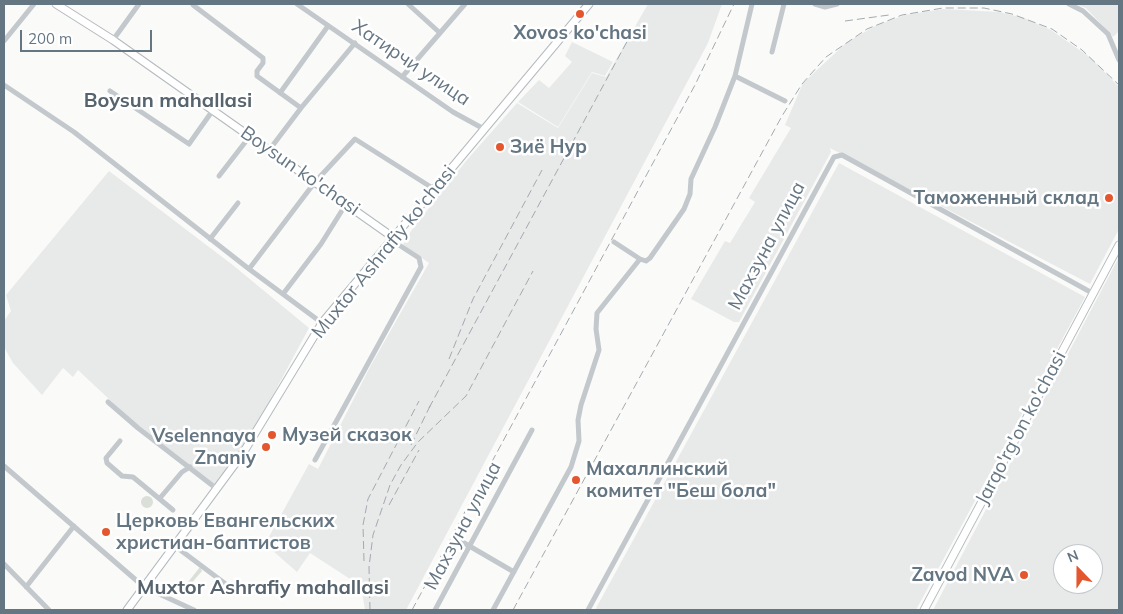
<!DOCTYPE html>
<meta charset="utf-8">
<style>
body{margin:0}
#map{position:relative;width:1123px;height:614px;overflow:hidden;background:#fafaf8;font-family:Mulish,sans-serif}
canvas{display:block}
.frame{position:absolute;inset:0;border:5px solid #657683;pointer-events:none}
.north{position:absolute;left:1053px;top:544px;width:50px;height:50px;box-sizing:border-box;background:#fff;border:1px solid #c1c8cd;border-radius:50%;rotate:338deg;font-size:14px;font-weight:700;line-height:20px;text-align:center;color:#657683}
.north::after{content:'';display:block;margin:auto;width:18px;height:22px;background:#e4572e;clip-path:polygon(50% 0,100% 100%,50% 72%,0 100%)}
.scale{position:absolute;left:20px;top:30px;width:132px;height:22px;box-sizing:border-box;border:2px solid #657683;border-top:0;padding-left:6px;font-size:15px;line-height:18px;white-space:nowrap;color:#657683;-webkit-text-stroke:4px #fff;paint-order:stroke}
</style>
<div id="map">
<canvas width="1123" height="614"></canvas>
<div class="frame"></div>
<div class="north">N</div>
<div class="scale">200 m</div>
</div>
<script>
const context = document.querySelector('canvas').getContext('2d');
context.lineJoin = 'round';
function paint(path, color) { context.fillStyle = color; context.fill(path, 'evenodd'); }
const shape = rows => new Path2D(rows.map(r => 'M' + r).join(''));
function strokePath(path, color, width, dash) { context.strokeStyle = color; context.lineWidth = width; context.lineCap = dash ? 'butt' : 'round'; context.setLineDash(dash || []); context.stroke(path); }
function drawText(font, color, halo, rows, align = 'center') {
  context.font = font + ' Mulish,sans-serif'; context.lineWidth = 5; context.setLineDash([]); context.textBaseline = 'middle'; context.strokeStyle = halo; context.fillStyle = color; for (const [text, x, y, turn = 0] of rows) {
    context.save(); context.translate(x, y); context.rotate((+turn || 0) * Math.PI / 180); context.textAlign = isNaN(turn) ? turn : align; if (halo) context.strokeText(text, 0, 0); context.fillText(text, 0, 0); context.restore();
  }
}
paint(shape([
 [648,4,722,4,708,43,406,610,365,610,361,586,310,553,297,572,265,544,309,464,318,469,370,367,429,263,403,245,411,231,466,161,517,103,558,128,592,73,606,77],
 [1075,4,1119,4,1119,31,1113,37,1086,8],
 [943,9,999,12,1024,18,1051,30,1091,58,1119,87,1119,229,1090,284,830,148,831,152,739,322,734,322,691,299,725,241,730,243,755,202,749,198,791,128,785,125,803,83,846,43,875,26,905,15],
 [572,42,613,62,605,76,592,72,558,127,518,102,539,80,549,88,572,62,565,56],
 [839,163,1085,297,916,610,595,610],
 [109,171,234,266,309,328,253,432,215,486,127,416,78,370,73,377,63,368,42,395,13,363,4,347,4,321,11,311,6,295],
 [1119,257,1119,610,933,610],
 [1063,554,1093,554,1093,584,1063,584]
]), '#e8e9e9');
paint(shape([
 '141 502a6 6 0 1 1 12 0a6 6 0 1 1-12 0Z',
 [200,567,202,571,182,594,181,591]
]), '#dadfd7');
const secondary = shape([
 [56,4,113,40,394,238],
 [127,610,243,453,322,323,589,4],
 [924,610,1119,245]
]);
strokePath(secondary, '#b3babf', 9);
strokePath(shape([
 [297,4,453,112,484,129],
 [408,4,440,33],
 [815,4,825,7,837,4],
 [1069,4,1083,11,1108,34,1119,60],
 [193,5,263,58,263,63,257,71,257,76,301,108],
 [113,40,139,4],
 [4,41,34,4],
 [772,52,784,4],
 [735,76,785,101],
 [402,77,465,4],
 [4,85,74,132,249,269,322,323],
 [110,91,189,144,213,110],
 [280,93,328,26],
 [270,149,301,108,355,43],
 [219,176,250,136],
 [210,239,238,203],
 [614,242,640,259],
 [249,269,315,182,355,139,434,189],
 [283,294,321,244,346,204],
 [108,402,138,428,217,489],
 [120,441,106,458,107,463,122,476,133,477,173,510],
 [315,460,421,267,419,258,399,245,394,238],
 [4,466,144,587,194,610],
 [160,498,182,472,190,467],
 [459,540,514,572],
 [175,546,227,585],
 [4,564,49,610],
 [26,587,74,526],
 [435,610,532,430],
 [493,610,571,467,579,441,578,420,581,405,599,350,596,329,597,313,640,259,646,261,650,258,684,209,690,194,691,179,715,127,735,76,752,4],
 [588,610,834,157,842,155,1094,294]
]), '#c3c8cc', 5);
strokePath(secondary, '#fff', 7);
strokePath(shape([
 [845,21,889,15],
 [449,359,473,299,542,170],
 [429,408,630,36],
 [411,445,432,402],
 [389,505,419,450],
 [364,561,363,525,368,499,419,401],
 [370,610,369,567,373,535,390,485,401,465,418,442,466,396,533,271],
 [412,610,695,85,734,4],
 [513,610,782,116,802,84,826,57,867,29,902,15,943,8,984,8,1012,14,1052,29,1082,50,1119,85]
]), '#a2aab0', 1, [8, 4]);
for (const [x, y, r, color] of [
 [580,14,5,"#e4572e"],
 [500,147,5,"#e4572e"],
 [1109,198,5,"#e4572e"],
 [272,435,5,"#e4572e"],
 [266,447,5,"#e4572e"],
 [576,480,5,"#e4572e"],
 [106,532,5,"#e4572e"],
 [1024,575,5,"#e4572e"]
]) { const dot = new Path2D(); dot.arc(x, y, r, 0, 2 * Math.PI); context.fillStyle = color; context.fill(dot); strokePath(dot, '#fff', 2); }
drawText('bold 19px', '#657683', '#fff', [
 ["Xovos ko'chasi",580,33,"center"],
 ["Зиё Нур",510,147],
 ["Таможенный склад",1099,198,"right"],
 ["Музей сказок",282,435],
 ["Vselennaya",256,436,"right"],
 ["Znaniy",256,458,"right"],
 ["Махаллинский",586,469],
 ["комитет \"Беш бола\"",586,491],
 ["Церковь Евангельских",116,521],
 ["христиан-баптистов",116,543],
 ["Zavod NVA",1014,575,"right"]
], 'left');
drawText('19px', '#657683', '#fff', [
 ["Хатирчи улица",411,63,34],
 ["Boysun ko'chasi",300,171,35],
 ["Махзуна улица",767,246,-62],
 ["Muxtor Ashrafiy ko'chasi",384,252,-51],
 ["Jarqo'rg'on ko'chasi",1021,428,-62],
 ["Махзуна улица",463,526,-62]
]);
drawText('bold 20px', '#57646e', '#fff', [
 ["Boysun mahallasi",168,101],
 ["Muxtor Ashrafiy mahallasi",263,588]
]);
</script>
